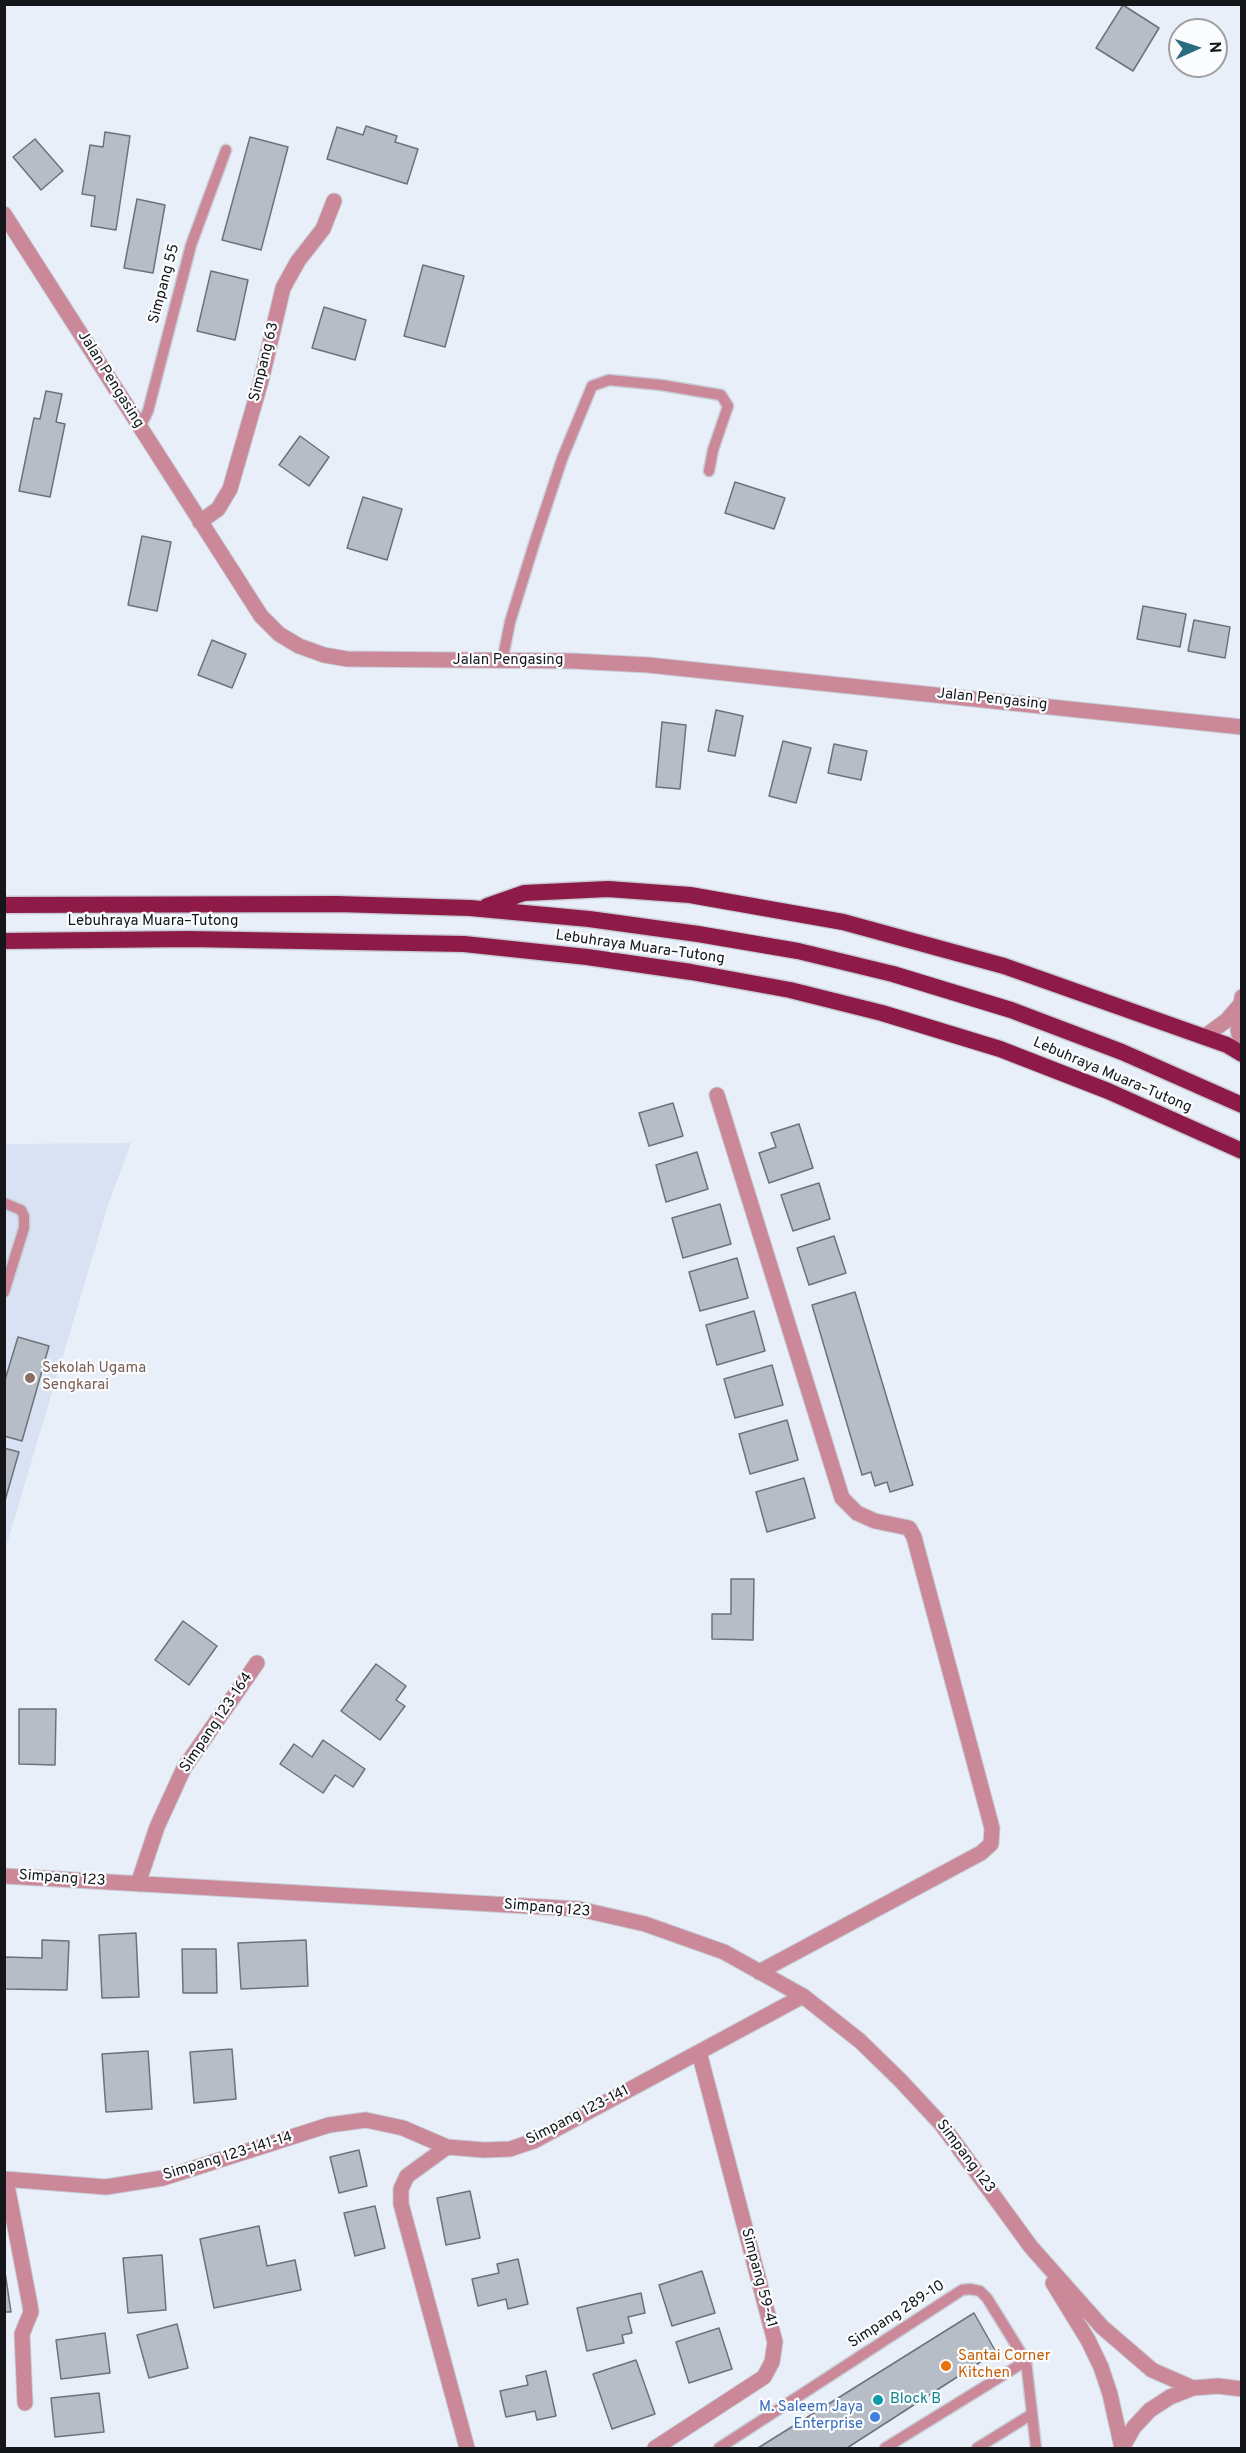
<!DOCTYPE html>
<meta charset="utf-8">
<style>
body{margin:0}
#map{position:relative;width:1246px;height:2453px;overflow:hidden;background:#e9eff9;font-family:Overpass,sans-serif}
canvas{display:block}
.frame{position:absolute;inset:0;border:6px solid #141619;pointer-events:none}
.north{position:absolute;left:1168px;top:18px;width:60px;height:60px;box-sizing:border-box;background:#fbfcfe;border:2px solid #9fa0a2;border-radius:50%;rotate:87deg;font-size:16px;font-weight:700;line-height:24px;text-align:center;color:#141619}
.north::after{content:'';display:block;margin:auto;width:21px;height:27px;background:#2b6d80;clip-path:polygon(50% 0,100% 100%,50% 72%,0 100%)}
</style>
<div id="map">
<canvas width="1246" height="2453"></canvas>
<div class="frame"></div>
<div class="north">N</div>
</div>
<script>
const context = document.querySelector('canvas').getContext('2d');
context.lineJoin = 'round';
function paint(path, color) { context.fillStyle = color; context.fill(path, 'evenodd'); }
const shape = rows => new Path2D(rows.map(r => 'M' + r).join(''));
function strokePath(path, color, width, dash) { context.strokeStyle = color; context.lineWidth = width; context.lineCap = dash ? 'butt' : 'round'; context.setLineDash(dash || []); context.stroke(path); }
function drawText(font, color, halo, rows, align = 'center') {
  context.font = font + ' Overpass,sans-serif'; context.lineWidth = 4.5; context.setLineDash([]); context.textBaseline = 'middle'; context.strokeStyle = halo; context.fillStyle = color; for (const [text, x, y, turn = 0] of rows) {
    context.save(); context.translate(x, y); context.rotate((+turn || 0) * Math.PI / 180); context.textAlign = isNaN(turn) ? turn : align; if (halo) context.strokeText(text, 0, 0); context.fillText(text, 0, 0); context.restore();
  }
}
paint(shape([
 [131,1143,108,1205,5,1550,5,1144]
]), '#d8e2f2');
const building = shape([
 [1123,5,1159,28,1133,71,1096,48,1123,5],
 [366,126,397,136,395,142,418,149,407,184,327,159,337,127,363,135,366,126],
 [105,132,130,136,116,230,91,226,95,196,82,194,90,145,103,147,105,132],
 [250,137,288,147,261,250,222,240,250,137],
 [35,139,63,171,41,190,13,157,35,139],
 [137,199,165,205,153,273,124,268,137,199],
 [423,265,464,276,445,347,404,336,423,265],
 [211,271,248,280,235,340,197,331,211,271],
 [324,307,366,320,355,360,312,348,324,307],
 [46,391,62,394,56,422,65,424,50,497,19,491,34,418,40,419,46,391],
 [300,436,329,457,309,486,279,465,300,436],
 [735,482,785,498,774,529,725,513,735,482],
 [363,497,402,509,387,560,347,548,363,497],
 [142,536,171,542,157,611,128,605,142,536],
 [1143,606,1186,614,1180,647,1137,639,1143,606],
 [1194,620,1230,627,1225,658,1188,651,1194,620],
 [212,640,246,654,232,688,198,675,212,640],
 [716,710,743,716,735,756,708,751,716,710],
 [662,722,686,725,680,789,656,787,662,722],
 [783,741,811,748,796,803,769,796,783,741],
 [834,744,867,751,861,780,828,773,834,744],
 [673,1103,683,1136,649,1146,639,1113,673,1103],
 [799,1124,813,1168,769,1183,759,1153,776,1147,771,1133,799,1124],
 [697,1152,708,1189,666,1202,656,1165,697,1152],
 [819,1183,830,1219,793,1231,781,1195,819,1183],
 [720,1204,731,1244,683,1258,672,1218,720,1204],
 [834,1236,846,1273,809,1285,797,1248,834,1236],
 [737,1258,748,1298,700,1311,689,1272,737,1258],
 [855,1292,913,1485,890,1492,887,1482,875,1486,871,1472,862,1475,812,1305,855,1292],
 [754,1311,765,1351,717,1365,706,1325,754,1311],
 [18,1337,49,1346,22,1441,4,1436,4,1383,18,1337],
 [772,1365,783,1405,735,1418,724,1379,772,1365],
 [787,1420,798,1460,750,1474,739,1434,787,1420],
 [4,1448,19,1452,4,1504,4,1448],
 [804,1478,815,1518,767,1532,756,1492,804,1478],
 [731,1579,754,1579,753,1640,712,1639,712,1614,731,1614,731,1579],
 [183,1621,217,1646,189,1685,155,1660,183,1621],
 [376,1664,406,1686,396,1700,405,1706,380,1740,341,1711,376,1664],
 [19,1709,56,1709,55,1765,19,1764,19,1709],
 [323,1740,365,1769,353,1787,335,1775,323,1793,280,1764,294,1744,312,1757,323,1740],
 [136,1933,139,1997,102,1998,99,1935,136,1933],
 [42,1940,69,1941,67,1990,4,1989,4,1957,42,1958,42,1940],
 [306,1940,308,1986,241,1989,238,1943,306,1940],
 [182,1949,216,1949,217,1993,183,1993,182,1949],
 [232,2049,236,2099,194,2103,190,2052,232,2049],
 [148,2051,152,2109,106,2112,102,2054,148,2051],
 [359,2150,367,2186,339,2193,330,2157,359,2150],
 [470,2191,480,2238,446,2245,437,2198,470,2191],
 [375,2206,385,2248,355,2256,344,2213,375,2206],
 [259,2226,267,2266,295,2260,301,2290,214,2308,200,2239,259,2226],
 [162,2255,166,2310,128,2313,123,2258,162,2255],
 [518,2259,528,2304,508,2309,506,2299,478,2306,472,2279,499,2273,497,2264,518,2259],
 [4,2265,11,2312,4,2312,4,2265],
 [702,2271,715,2313,672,2326,659,2285,702,2271],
 [641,2293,645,2313,628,2317,632,2333,622,2335,624,2343,587,2351,577,2308,641,2293],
 [974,2313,996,2352,847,2448,758,2448,974,2313],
 [177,2324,188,2368,149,2378,137,2335,177,2324],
 [719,2328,732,2369,689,2383,676,2342,719,2328],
 [105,2333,110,2373,61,2379,56,2340,105,2333],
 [636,2360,655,2414,612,2429,593,2374,636,2360],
 [546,2371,556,2416,537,2420,535,2411,506,2417,500,2391,528,2385,526,2376,546,2371],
 [99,2393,104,2432,55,2437,51,2398,99,2393]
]);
paint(building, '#b7bdc6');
strokePath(building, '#6d727a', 1.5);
const service = shape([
 [140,427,148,411,191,245,226,150],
 [502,662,510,622,535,541,562,459,592,386,609,380,661,385,721,395,728,406,713,450,709,471],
 [4,1203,21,1210,24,1216,24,1228,4,1292],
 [719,2448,962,2290,970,2289,980,2291,987,2298,1026,2361,1036,2448],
 [885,2448,1026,2361],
 [977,2448,1032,2414]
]);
const minor = shape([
 [4,214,261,616,279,634,299,646,324,655,347,659,572,661,648,665,1242,727],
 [200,522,218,509,230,489,261,381,283,288,298,261,323,229,334,201],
 [1242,997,1238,1030,1242,1045],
 [1204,1037,1227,1020,1240,1005],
 [717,1095,842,1498,857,1513,875,1521,909,1528,914,1537,992,1828,991,1844,981,1853,759,1972],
 [4,1876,579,1909,645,1924,724,1952,803,1996,860,2041,900,2080,942,2125,1031,2247,1102,2327,1152,2370,1193,2388],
 [138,1884,157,1827,184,1768,257,1663],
 [447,2147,407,2176,401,2189,401,2204,467,2448],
 [4,2179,106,2187,163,2178,329,2125,366,2120,403,2128,447,2147,484,2150,510,2149,534,2141,803,1996],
 [6,2180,30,2305,31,2312,22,2334,25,2403],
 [1053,2283,1088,2340,1101,2367,1110,2394,1122,2448],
 [655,2448,764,2377,772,2362,775,2342,699,2052]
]);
const tertiary = shape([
 [1122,2448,1134,2427,1150,2410,1170,2397,1193,2388,1218,2386,1242,2389]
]);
const trunk = shape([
 [4,905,337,904,470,908,589,919,698,934,798,951,893,974,1011,1010,1122,1052,1242,1105],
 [487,906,524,893,608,889,690,895,843,922,1004,966,1227,1045,1242,1054],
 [4,941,189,939,464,944,587,957,691,972,790,990,882,1013,1000,1049,1108,1091,1242,1151]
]);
strokePath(service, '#c7ccd5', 13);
strokePath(minor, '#c7ccd5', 17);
strokePath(tertiary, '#c7ccd5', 17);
strokePath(trunk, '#c7ccd5', 19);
strokePath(service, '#ca8898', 10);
strokePath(minor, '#ca8898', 15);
strokePath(tertiary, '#ca8898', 15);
strokePath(trunk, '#8e1b47', 16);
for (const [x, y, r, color] of [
 [30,1378,6,"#8d6e63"],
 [946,2366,6,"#e8710a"],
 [878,2400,6,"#0f9aa8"],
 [875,2417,6,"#3f7fe0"]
]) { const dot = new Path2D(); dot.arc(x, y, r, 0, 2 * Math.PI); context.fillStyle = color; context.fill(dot); strokePath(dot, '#fbfcfe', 2); }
drawText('15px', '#141619', '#fbfcfe', [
 ["Simpang 55",165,284,-75],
 ["Simpang 63",265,362,-76],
 ["Jalan Pengasing",110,380,58],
 ["Jalan Pengasing",508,661],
 ["Jalan Pengasing",992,700,6],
 ["Lebuhraya Muara–Tutong",153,922],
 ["Lebuhraya Muara–Tutong",640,948,8],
 ["Lebuhraya Muara–Tutong",1112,1076,23],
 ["Simpang 123-164",217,1723,-56],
 ["Simpang 123",62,1879,4],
 ["Simpang 123",547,1909,5],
 ["Simpang 123-141",578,2116,-27],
 ["Simpang 123-141-14",228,2157,-17],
 ["Simpang 123",965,2157,53],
 ["Simpang 59-41",758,2278,75],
 ["Simpang 289-10",897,2315,-33]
]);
drawText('15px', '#785e54', '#fbfcfe', [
 ["Sekolah Ugama",42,1369],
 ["Sengkarai",42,1386]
], 'left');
drawText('15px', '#c56008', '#fbfcfe', [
 ["Santai Corner",958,2357],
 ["Kitchen",958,2374]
], 'left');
drawText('15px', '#0d838f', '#fbfcfe', [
 ["Block B",890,2400]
], 'left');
drawText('15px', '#366cbe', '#fbfcfe', [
 ["M. Saleem Jaya",863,2408],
 ["Enterprise",863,2425]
], 'right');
</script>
